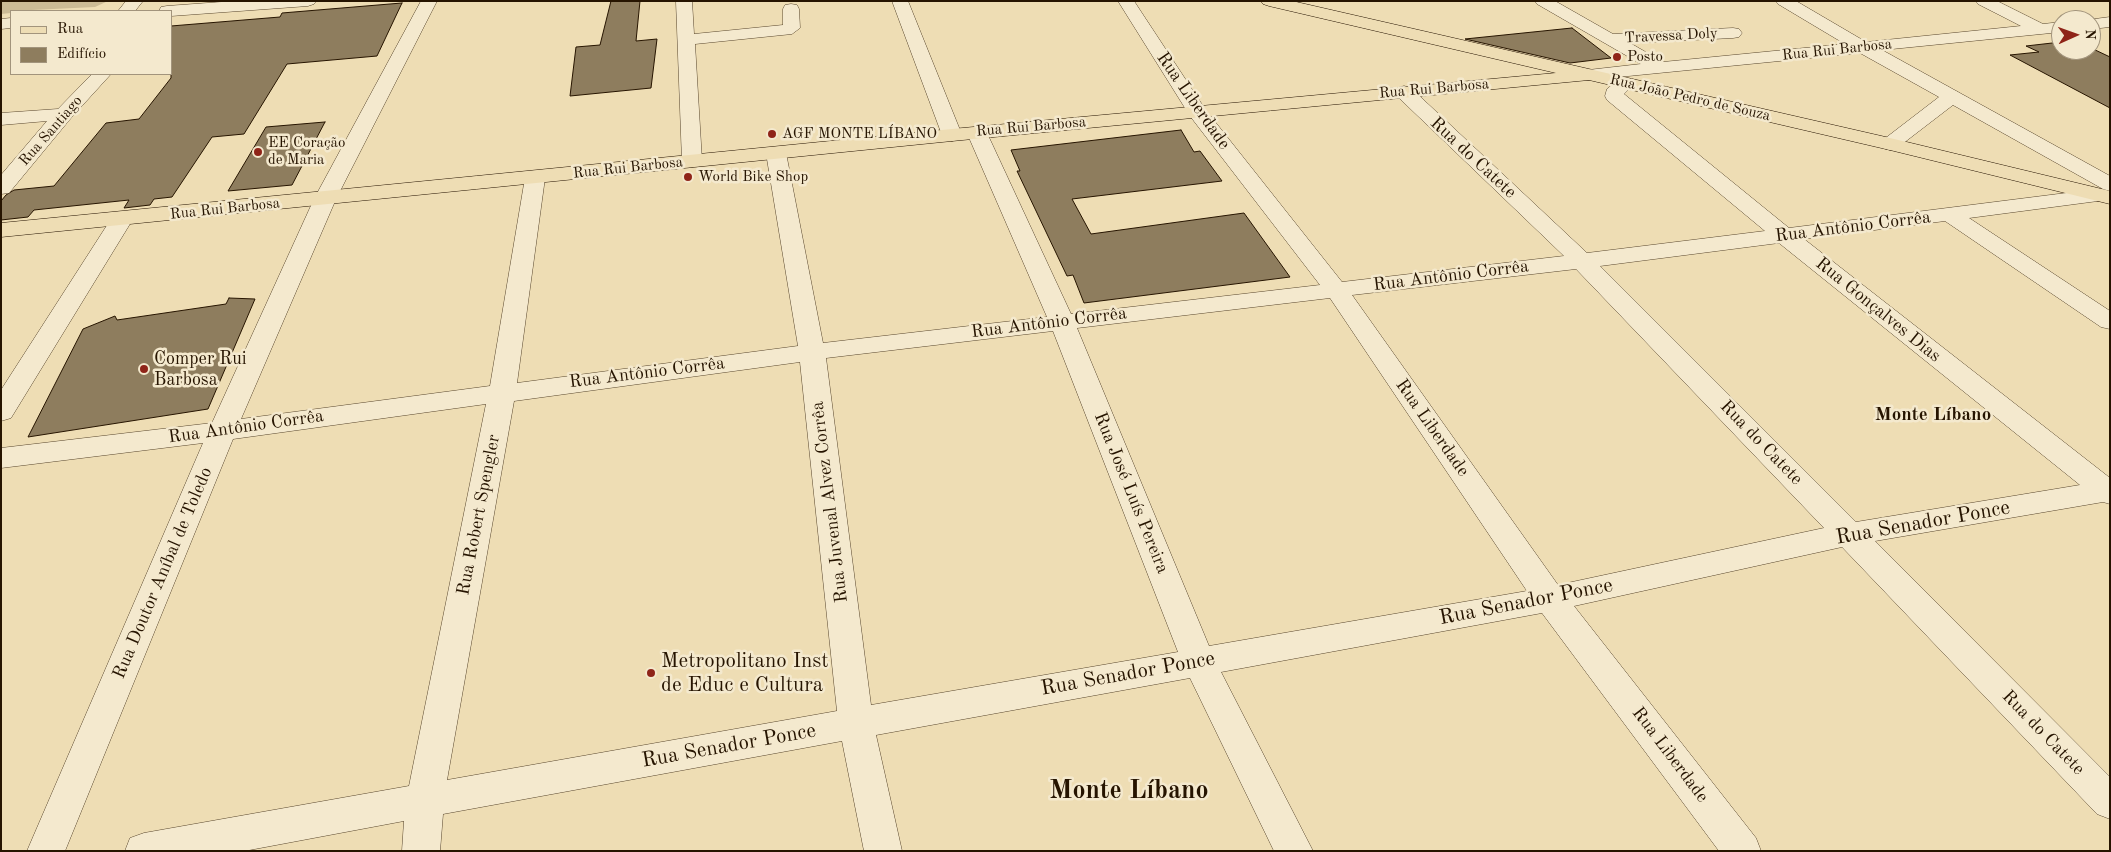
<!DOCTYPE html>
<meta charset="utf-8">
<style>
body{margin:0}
#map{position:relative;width:2111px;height:852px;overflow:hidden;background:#eeddb4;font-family:"Old Standard TT",serif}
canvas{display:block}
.frame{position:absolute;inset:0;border:2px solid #261400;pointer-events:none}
.legend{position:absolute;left:10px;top:10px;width:162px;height:65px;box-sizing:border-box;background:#f4e9ce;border:1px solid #a2947c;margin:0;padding:6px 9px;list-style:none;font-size:15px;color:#261400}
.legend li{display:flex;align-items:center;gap:10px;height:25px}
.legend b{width:25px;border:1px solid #a2947c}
.north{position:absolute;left:2051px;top:10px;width:50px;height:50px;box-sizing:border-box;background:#f4e9ce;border:1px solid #a2947c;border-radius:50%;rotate:88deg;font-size:14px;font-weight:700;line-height:20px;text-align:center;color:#261400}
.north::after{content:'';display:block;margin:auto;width:18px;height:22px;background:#8f2418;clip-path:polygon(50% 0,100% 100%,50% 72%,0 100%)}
</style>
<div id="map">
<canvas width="2111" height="852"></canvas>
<div class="frame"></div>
<ul class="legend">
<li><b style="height:6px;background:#eeddb4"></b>Rua</li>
<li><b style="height:14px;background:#8e7d5e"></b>Edifício</li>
</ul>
<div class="north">N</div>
</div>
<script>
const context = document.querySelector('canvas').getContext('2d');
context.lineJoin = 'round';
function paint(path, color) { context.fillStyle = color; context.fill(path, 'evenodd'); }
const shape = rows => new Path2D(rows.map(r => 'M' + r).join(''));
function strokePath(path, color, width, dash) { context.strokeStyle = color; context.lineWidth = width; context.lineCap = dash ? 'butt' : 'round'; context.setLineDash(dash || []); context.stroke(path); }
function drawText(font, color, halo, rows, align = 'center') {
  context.font = font + ' "Old Standard TT",serif'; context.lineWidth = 5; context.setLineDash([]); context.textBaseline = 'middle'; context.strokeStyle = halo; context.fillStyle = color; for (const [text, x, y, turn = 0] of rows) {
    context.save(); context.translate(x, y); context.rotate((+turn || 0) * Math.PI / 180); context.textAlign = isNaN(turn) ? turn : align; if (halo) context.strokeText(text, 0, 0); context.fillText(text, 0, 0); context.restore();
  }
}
paint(shape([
 [1,1,108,1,95,7,11,11,11,13,1,14]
]), '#ccbb95');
const building = shape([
 [611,1,640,1,636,41,657,39,651,88,570,96,576,47,600,45,611,1],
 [402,3,377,56,287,64,244,134,212,137,172,197,154,199,150,205,124,208,129,200,34,210,28,217,1,220,1,201,6,195,14,190,54,186,106,123,139,119,171,78,171,26,280,17,282,13,402,3],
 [1572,28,1611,58,1570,63,1465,39,1572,28],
 [2061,42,2061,50,2091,50,2091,48,2110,57,2110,108,2010,55,2039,52,2026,46,2061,42],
 [325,122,292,185,228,191,266,127,325,122],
 [1181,130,1194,152,1200,151,1222,181,1072,199,1091,234,1244,213,1290,277,1084,303,1073,275,1067,276,1017,171,1020,171,1011,150,1181,130],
 [229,298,255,299,208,409,28,437,83,329,115,316,117,320,226,304,229,298]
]);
paint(building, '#8e7d5e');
strokePath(building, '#261400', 1);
const minor = shape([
 [126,1,143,1,135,11,118,11,126,1],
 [235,1,316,1,314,4,308,6,171,16,171,11,159,11,161,7,167,6,235,1],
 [421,1,437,1,336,199,241,419,490,386,525,178,528,174,535,172,542,174,545,178,517,383,798,346,766,153,769,149,776,147,783,149,786,153,823,343,1047,317,967,133,970,129,977,127,984,129,987,133,1071,314,1320,285,1190,116,1118,1,1134,1,1205,109,1342,282,1564,256,1397,96,1395,92,1397,88,1404,86,1411,88,1587,253,1765,231,1607,100,1605,96,1607,89,1618,80,1625,78,1632,80,1634,84,1624,94,1789,228,2098,189,2106,190,2109,195,2106,200,2098,201,1969,218,2110,311,2110,329,2101,327,1945,221,1804,239,2110,478,2110,504,2103,502,1875,541,2110,777,2110,819,2097,814,1842,547,1574,606,1756,838,1761,851,1719,851,1542,613,1221,672,1313,851,1274,851,1190,678,876,735,902,851,864,851,842,741,443,814,440,851,402,851,404,821,244,851,125,851,130,838,144,833,409,786,486,404,233,439,65,851,27,851,203,443,1,468,1,448,212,423,314,199,421,1],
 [1779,243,2080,485,1856,522,1600,266,1779,243],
 [1576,269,1824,528,1558,585,1352,295,1576,269],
 [1330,298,1527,591,1209,646,1077,328,1330,298],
 [1053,331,1178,652,871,705,826,358,1053,331],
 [800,362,837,711,447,780,514,401,800,362],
 [676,1,692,1,694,34,783,25,783,9,785,5,791,4,797,5,799,9,800,28,792,34,695,44,702,161,699,165,692,167,685,165,682,161,676,1],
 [892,1,908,1,962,135,959,139,952,141,945,139,942,135,892,1],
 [1535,1,1555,1,1613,34,1733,28,1739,29,1742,33,1739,37,1733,38,1630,43,1663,62,1845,44,1778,4,1776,1,1796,1,1866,42,2021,26,1978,4,1976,1,1997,1,2043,24,2061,22,2061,32,1882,50,2110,176,2110,191,2103,189,1953,105,1897,148,1890,150,1883,148,1880,144,1883,140,1939,97,1860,53,1588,80,1582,79,1579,75,1582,71,1588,70,1641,64,1537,4,1535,1],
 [2110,17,2110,27,2091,29,2091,20,2087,20,2110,17],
 [11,18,11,28,1,29,1,19,11,18],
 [92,74,111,74,71,118,9,193,1,194,1,175,47,121,1,125,1,113,58,109,92,74],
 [122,212,130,214,133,219,11,418,1,421,1,390,111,219,114,214,122,212]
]);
const major = shape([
 [1261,1,1292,1,1890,138,2110,191,2110,204,1890,150,1589,80,952,141,1,237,1,223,952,129,1556,73,1269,6,1263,4,1261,1]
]);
strokePath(minor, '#58462d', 1);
strokePath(major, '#261400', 1);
paint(minor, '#f4e9ce');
paint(major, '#eeddb4');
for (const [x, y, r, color] of [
 [1617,57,5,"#8f2418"],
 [772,134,5,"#8f2418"],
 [258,152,5,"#8f2418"],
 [688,177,5,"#8f2418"],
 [144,369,5,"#8f2418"],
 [651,673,5,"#8f2418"]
]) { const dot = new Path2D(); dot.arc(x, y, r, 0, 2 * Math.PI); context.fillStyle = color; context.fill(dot); strokePath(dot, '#f4e9ce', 2); }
drawText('15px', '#261400', '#f4e9ce', [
 ["Travessa Doly",1671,36,-3],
 ["Rua Rui Barbosa",1837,50,-6],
 ["Rua Rui Barbosa",1434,89,-5],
 ["Rua João Pedro de Souza",1690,98,13],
 ["Rua Rui Barbosa",1031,127,-5],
 ["Rua Santiago",51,131,-49],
 ["Rua Rui Barbosa",628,168,-6],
 ["Rua Rui Barbosa",225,209,-6]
]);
drawText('15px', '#261400', '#f4e9ce', [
 ["Posto",1627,57],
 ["AGF MONTE LÍBANO",782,134],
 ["EE Coração",268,143],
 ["de Maria",268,160],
 ["World Bike Shop",698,177]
], 'left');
drawText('18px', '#261400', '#f4e9ce', [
 ["Rua Liberdade",1193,101,55],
 ["Rua do Catete",1473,158,43],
 ["Rua Antônio Corrêa",1853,227,-7],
 ["Rua Antônio Corrêa",1451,276,-7],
 ["Rua Gonçalves Dias",1878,310,39],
 ["Rua Antônio Corrêa",1049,323,-7],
 ["Rua Antônio Corrêa",647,373,-7],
 ["Rua Antônio Corrêa",246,427,-8],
 ["Rua Liberdade",1432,428,55],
 ["Rua do Catete",1761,443,46],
 ["Rua José Luís Pereira",1131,493,68],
 ["Rua Juvenal Alvez Corrêa",830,502,-97],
 ["Rua Robert Spengler",479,515,-79],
 ["Rua Doutor Aníbal de Toledo",163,573,-67],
 ["Rua do Catete",2043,733,46],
 ["Rua Liberdade",1670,755,53]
]);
drawText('18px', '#261400', '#f4e9ce', [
 ["Comper Rui",154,359],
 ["Barbosa",154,380]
], 'left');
drawText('bold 19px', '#261400', '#f4e9ce', [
 ["Monte Líbano",1933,415]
]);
drawText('21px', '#261400', '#f4e9ce', [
 ["Rua Senador Ponce",1923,523,-10],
 ["Rua Senador Ponce",1526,602,-11],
 ["Rua Senador Ponce",1128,674,-10],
 ["Rua Senador Ponce",729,746,-10]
]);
drawText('21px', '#261400', '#f4e9ce', [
 ["Metropolitano Inst",661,661],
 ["de Educ e Cultura",661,685]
], 'left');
drawText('bold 26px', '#261400', '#f4e9ce', [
 ["Monte Líbano",1129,791]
]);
</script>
